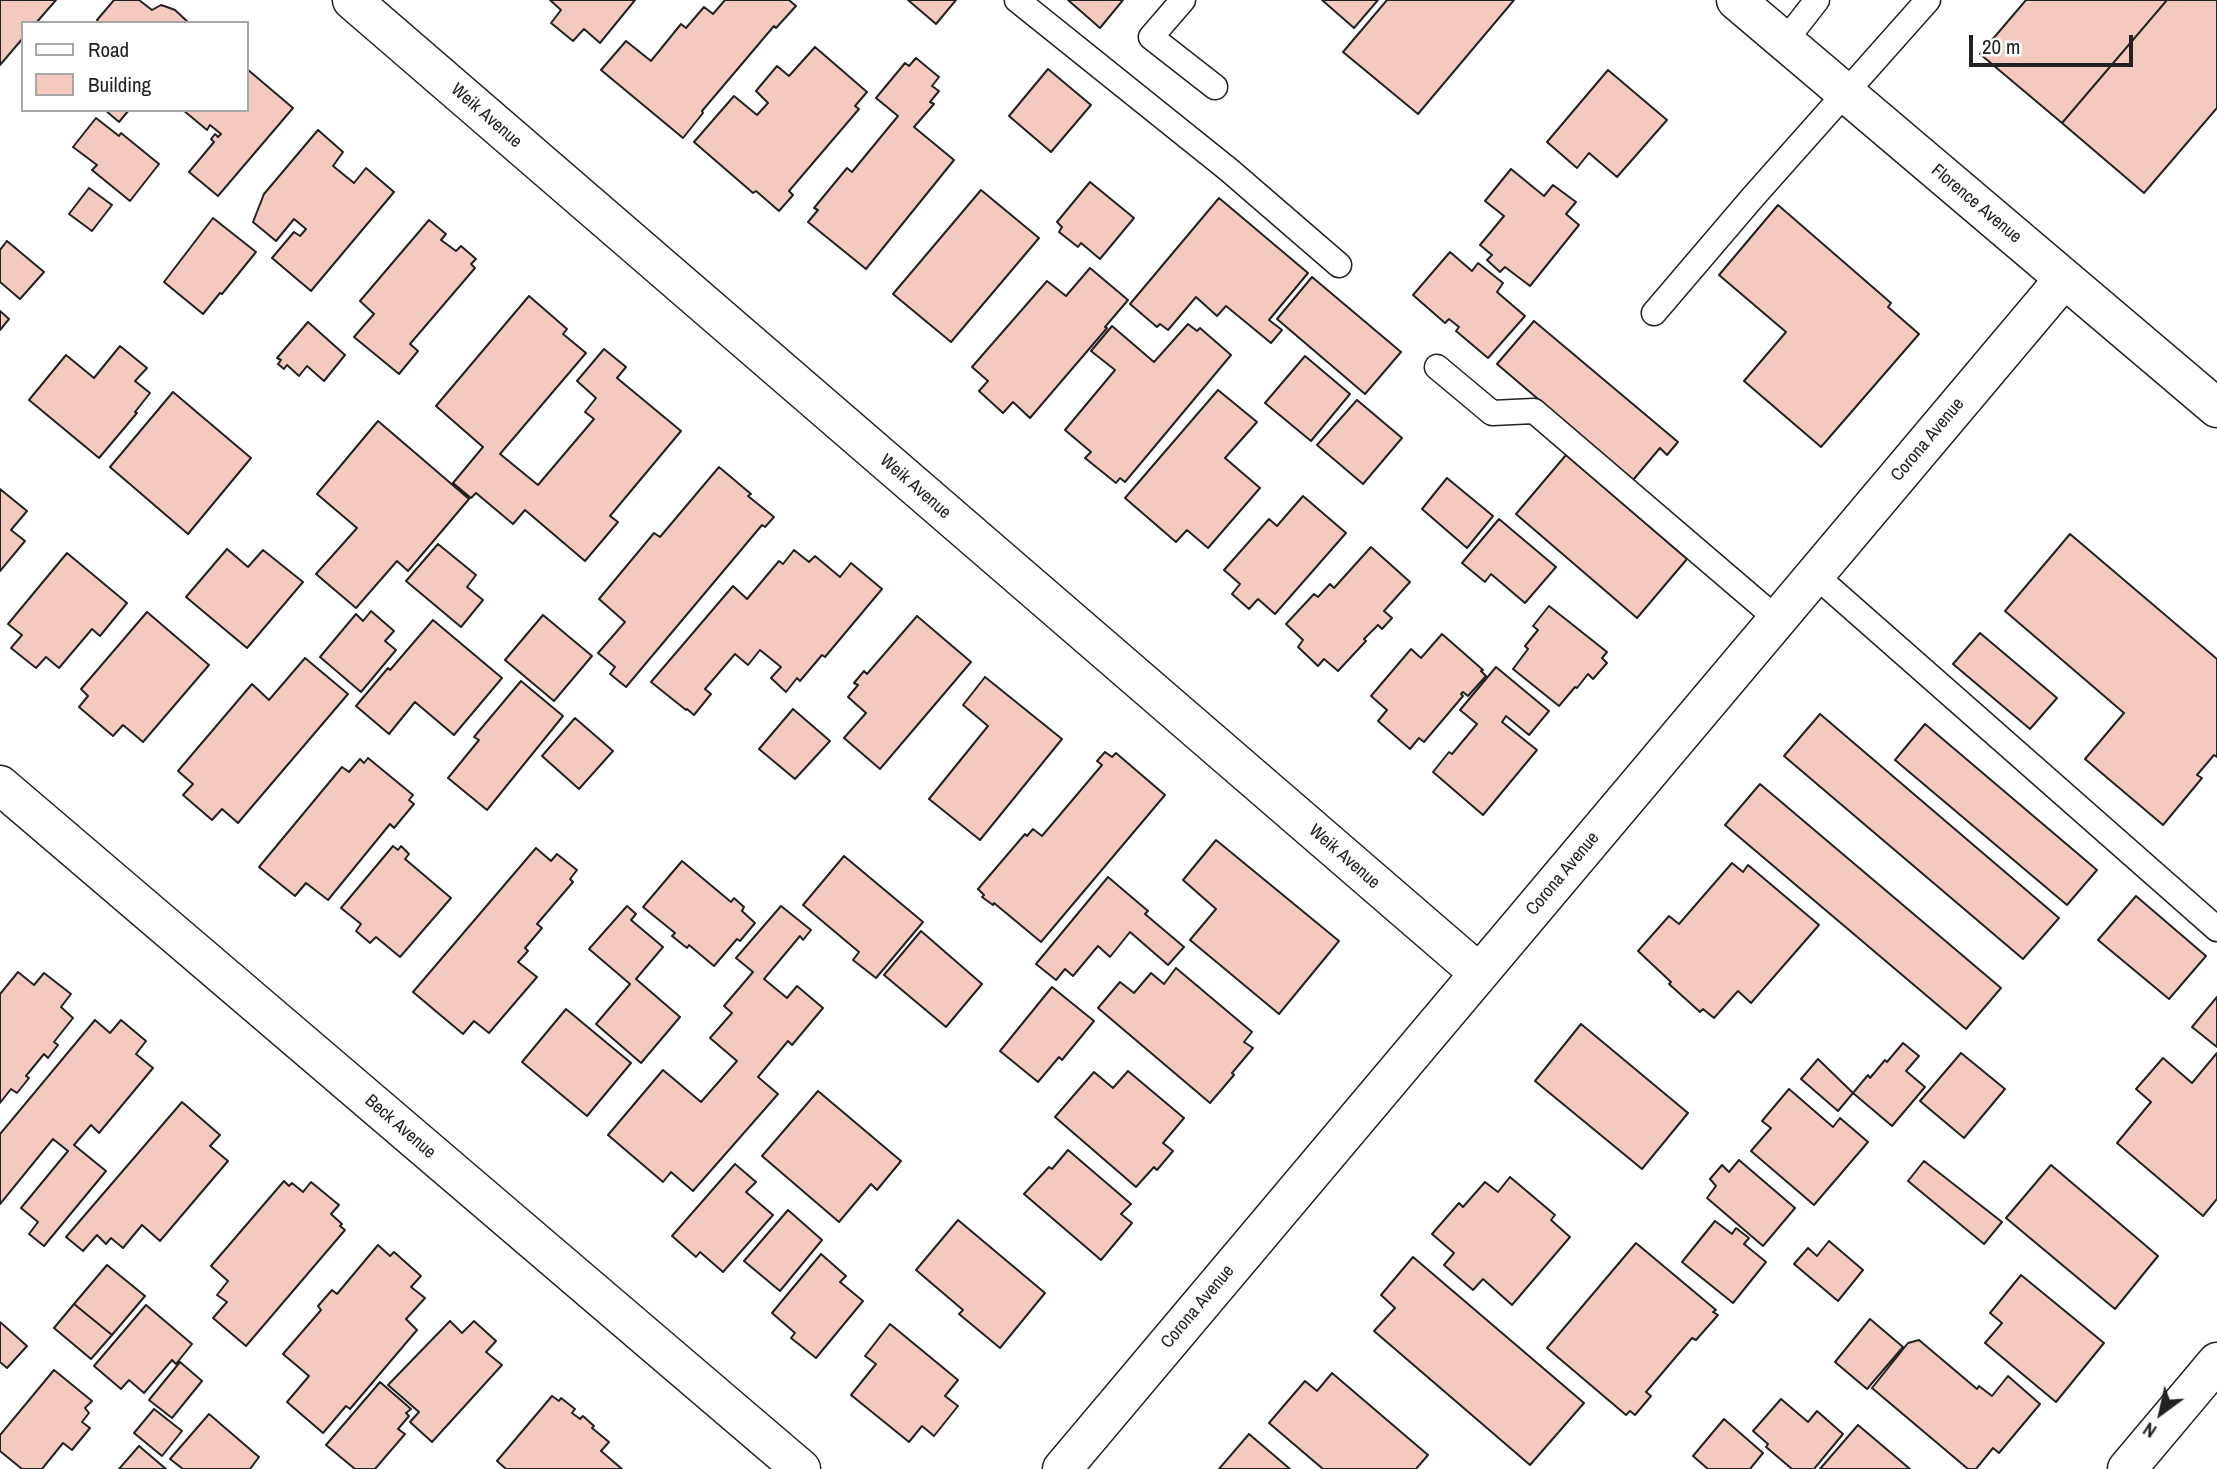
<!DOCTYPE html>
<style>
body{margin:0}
#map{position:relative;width:2217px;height:1469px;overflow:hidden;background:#fff;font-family:"Archivo Narrow",sans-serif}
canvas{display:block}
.legend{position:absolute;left:21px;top:21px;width:228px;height:91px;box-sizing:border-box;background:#fff;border:2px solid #a7a7a7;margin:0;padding:9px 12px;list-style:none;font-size:21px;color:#222}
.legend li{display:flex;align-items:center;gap:14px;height:35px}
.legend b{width:35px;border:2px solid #a7a7a7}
.north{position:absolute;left:2126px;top:1378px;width:70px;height:70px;-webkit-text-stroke:5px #fff;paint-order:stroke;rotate:213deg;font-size:19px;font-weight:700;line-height:28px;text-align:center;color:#222}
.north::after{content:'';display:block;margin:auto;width:24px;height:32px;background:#222;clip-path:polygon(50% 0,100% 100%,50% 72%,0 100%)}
.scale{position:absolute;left:1969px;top:35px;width:164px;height:32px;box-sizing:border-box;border:4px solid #222;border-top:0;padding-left:9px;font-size:21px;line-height:24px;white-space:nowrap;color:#222;-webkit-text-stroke:5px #fff;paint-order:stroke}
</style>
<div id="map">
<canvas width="2217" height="1469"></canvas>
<ul class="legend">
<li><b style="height:9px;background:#fff"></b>Road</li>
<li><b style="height:19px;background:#f3c9c0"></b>Building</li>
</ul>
<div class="north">N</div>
<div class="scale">20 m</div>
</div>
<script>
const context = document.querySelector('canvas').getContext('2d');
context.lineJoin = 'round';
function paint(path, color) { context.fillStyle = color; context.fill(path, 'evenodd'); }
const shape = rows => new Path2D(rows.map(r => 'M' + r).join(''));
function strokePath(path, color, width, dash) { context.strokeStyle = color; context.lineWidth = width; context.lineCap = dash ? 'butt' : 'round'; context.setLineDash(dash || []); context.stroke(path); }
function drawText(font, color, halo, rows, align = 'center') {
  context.font = font + ' "Archivo Narrow",sans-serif'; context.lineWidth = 5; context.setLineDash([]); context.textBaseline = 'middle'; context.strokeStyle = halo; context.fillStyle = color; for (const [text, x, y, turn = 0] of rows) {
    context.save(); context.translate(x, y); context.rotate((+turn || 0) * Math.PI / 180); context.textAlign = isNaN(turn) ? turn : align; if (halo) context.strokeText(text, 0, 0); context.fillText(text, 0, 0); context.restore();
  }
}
const building = shape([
 [0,0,56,0,36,23,23,23,23,38,0,65,0,0],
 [114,0,139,0,152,10,161,5,167,7,175,10,189,23,99,23,97,20,114,0],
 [550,0,635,0,600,43,584,29,573,41,551,23,561,10,550,0],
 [725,0,789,0,796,6,776,28,774,26,702,111,703,113,683,138,601,70,626,41,651,61,681,24,686,28,704,7,713,14,725,0],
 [908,0,956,0,936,24,908,0],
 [1068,0,1123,0,1100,28,1068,0],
 [1322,0,1378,0,1354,28,1322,0],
 [1387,0,1514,0,1418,114,1343,52,1387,0],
 [2026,0,2167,0,2062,123,1980,54,2026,0],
 [2167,0,2217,0,2217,108,2144,193,2062,123,2167,0],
 [815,47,867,92,855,106,859,109,789,191,793,195,779,211,756,191,753,193,694,142,734,96,757,115,768,103,756,91,777,66,789,76,815,47],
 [916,58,939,77,932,86,939,91,930,102,934,104,914,127,954,160,866,269,808,222,818,210,814,208,847,168,852,172,898,116,876,98,905,63,909,66,916,58],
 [247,69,293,108,218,196,189,172,214,142,211,139,215,134,218,137,221,134,210,125,207,130,183,110,247,110,247,69],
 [1048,69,1091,105,1051,152,1009,116,1048,69],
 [1608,70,1667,120,1617,177,1589,153,1577,168,1547,142,1608,70],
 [105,110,129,110,119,122,105,110],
 [96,118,119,136,121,133,159,164,130,201,92,170,97,165,73,147,96,118],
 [318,130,343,152,333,166,354,183,366,168,394,192,311,291,272,258,294,232,300,236,306,229,294,219,276,241,253,222,264,194,318,130],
 [1511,169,1544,196,1553,185,1576,202,1566,214,1579,225,1530,286,1505,267,1500,272,1487,260,1492,255,1480,245,1504,216,1485,201,1511,169],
 [1090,182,1134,218,1100,259,1081,243,1078,247,1059,232,1062,227,1057,222,1090,182],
 [89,188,112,205,92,231,69,214,89,188],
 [981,190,1039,238,951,342,893,294,981,190],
 [1219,198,1308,273,1269,320,1282,330,1271,343,1226,306,1217,316,1196,297,1168,330,1160,324,1157,327,1130,304,1219,198],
 [1778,205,1891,303,1888,307,1919,334,1821,447,1744,381,1786,332,1719,275,1778,205],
 [213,218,256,252,222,294,220,293,203,314,164,282,213,218],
 [429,220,446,234,441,240,456,251,461,246,476,259,471,264,475,268,410,344,418,351,399,374,354,337,374,314,360,301,429,220],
 [7,241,44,272,20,299,0,282,0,250,7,241],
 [1450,252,1472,271,1478,263,1503,283,1497,292,1525,316,1488,358,1456,331,1459,327,1449,319,1445,323,1413,295,1450,252],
 [1090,268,1128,300,1105,327,1107,328,1030,418,1013,402,1003,413,979,391,988,381,972,367,1047,281,1066,296,1090,268],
 [1312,277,1401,352,1365,394,1277,319,1312,277],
 [529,296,567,329,563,334,586,353,500,454,538,485,594,419,585,412,596,398,577,381,604,349,626,367,617,378,681,431,610,516,618,522,585,561,525,510,513,524,476,493,471,498,453,483,483,447,436,406,529,296],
 [0,311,9,319,0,330,0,311],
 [1534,321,1678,442,1667,455,1660,448,1633,480,1497,364,1534,321],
 [308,322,345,355,324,381,307,366,299,376,287,365,284,369,278,364,281,360,277,358,308,322],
 [1188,324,1197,331,1200,328,1231,355,1125,482,1120,478,1116,483,1085,458,1091,452,1065,430,1115,370,1091,351,1112,326,1154,362,1188,324],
 [120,346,147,368,135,381,150,393,135,412,137,413,99,458,29,400,66,355,94,378,120,346],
 [1305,356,1350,394,1311,441,1265,403,1305,356],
 [1218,390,1257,422,1225,458,1260,488,1208,548,1187,530,1176,542,1125,498,1218,390],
 [173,392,251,458,188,534,110,467,173,392],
 [1357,400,1402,438,1363,484,1317,445,1357,400],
 [378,421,469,499,408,571,397,561,356,608,316,574,357,528,317,494,378,421],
 [1566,455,1687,559,1637,618,1516,514,1566,455],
 [719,467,751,494,748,496,774,517,765,527,762,525,626,687,610,674,615,667,598,653,625,622,599,599,654,533,660,537,719,467],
 [1447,478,1493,516,1467,548,1422,509,1447,478],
 [0,489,27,511,11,530,25,541,0,571,0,489],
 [1303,496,1346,533,1275,614,1258,599,1249,609,1232,594,1240,584,1224,570,1269,519,1277,526,1303,496],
 [1499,519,1556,567,1525,603,1491,574,1485,582,1462,563,1499,519],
 [2070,534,2217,659,2217,757,2214,755,2197,775,2202,778,2163,825,2085,759,2124,713,2005,611,2070,534],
 [438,544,476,575,467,587,483,600,461,627,406,581,438,544],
 [1371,547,1410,582,1384,611,1392,618,1382,629,1378,625,1364,639,1366,641,1338,671,1324,659,1318,666,1298,647,1303,640,1286,624,1314,594,1318,597,1330,584,1334,588,1371,547],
 [227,549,248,567,263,550,303,582,247,648,186,597,227,549],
 [794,550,809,562,815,556,840,577,851,563,882,589,825,657,822,655,800,681,797,678,786,692,771,678,781,667,760,650,748,665,735,654,705,689,711,694,694,715,687,709,686,710,651,682,733,586,747,599,779,561,783,564,794,550],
 [67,553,127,603,100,636,92,629,59,668,46,657,36,668,11,648,22,635,8,624,67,553],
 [1549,606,1607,652,1602,658,1607,663,1593,679,1588,674,1577,688,1575,687,1559,706,1513,669,1528,649,1525,646,1538,630,1533,626,1549,606],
 [371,611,394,631,385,641,396,650,361,692,320,657,356,614,363,621,371,611],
 [147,612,209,665,143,742,123,725,113,736,79,707,88,696,81,689,147,612],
 [543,615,592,656,554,701,505,660,543,615],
 [917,616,971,662,880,769,844,738,866,713,848,697,858,685,854,683,864,671,867,674,917,616],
 [433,620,502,678,454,735,415,702,389,734,356,706,388,668,390,670,433,620],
 [1980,633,2057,698,2030,729,1953,664,1980,633],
 [1442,634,1483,670,1481,671,1486,676,1468,696,1463,692,1461,694,1463,696,1424,742,1419,738,1410,749,1378,721,1387,710,1371,696,1411,649,1421,658,1442,634],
 [305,658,348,694,238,823,222,809,212,820,183,795,193,784,178,771,252,684,269,700,305,658],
 [1496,667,1549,711,1529,735,1506,716,1502,722,1537,750,1483,815,1433,772,1449,752,1452,754,1477,724,1460,710,1496,667],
 [985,677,1062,739,980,840,929,799,988,726,963,705,985,677],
 [521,681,563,716,487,810,448,778,479,740,474,737,521,681],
 [793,709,830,741,795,779,759,749,793,709],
 [1820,714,2059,918,2023,959,1784,756,1820,714],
 [575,718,613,751,579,789,542,756,575,718],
 [1925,724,2097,870,2067,905,1895,760,1925,724],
 [1105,752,1112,757,1116,753,1165,795,1041,942,994,903,993,905,982,897,984,895,978,889,1025,834,1027,836,1033,829,1042,836,1102,765,1097,761,1105,752],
 [368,758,413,795,409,800,414,804,394,828,390,824,328,900,306,883,295,896,259,867,342,767,349,772,360,759,364,763,368,758],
 [1760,784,2001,988,1966,1029,1725,825,1760,784],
 [1216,840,1339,941,1279,1014,1190,940,1216,909,1183,880,1216,840],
 [393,846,398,850,401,846,409,854,405,859,451,898,400,957,376,937,370,943,356,931,361,924,341,908,393,846],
 [536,848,551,861,557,854,577,870,570,879,573,882,537,924,542,928,525,948,528,951,518,962,537,977,489,1033,474,1021,463,1034,413,992,536,848],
 [844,856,923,922,876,978,853,960,859,952,803,905,844,856],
 [682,861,731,902,734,898,744,907,742,911,755,923,740,941,737,939,714,966,689,945,687,948,672,936,675,933,643,907,682,861],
 [1732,863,1743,872,1748,865,1819,925,1751,1003,1738,991,1714,1018,1703,1009,1700,1012,1669,984,1671,982,1638,951,1669,916,1679,924,1732,863],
 [1108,877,1148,911,1145,914,1184,947,1168,965,1130,932,1110,957,1098,946,1073,976,1065,969,1056,980,1036,964,1108,877],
 [2136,896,2206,956,2169,999,2098,940,2136,896],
 [627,906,636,914,631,920,663,947,636,979,680,1017,641,1063,596,1024,630,984,589,949,627,906],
 [781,906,811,930,803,940,800,936,764,979,787,998,797,986,823,1008,792,1045,788,1041,758,1077,778,1094,693,1191,671,1172,663,1182,608,1135,663,1070,701,1102,737,1061,710,1038,732,1013,724,1006,753,972,736,958,781,906],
 [921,931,982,984,946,1027,884,975,921,931],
 [1176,968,1252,1032,1244,1042,1253,1048,1232,1073,1234,1075,1210,1103,1098,1008,1120,982,1134,993,1151,973,1164,984,1176,968],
 [18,972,34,985,44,973,71,994,61,1007,73,1018,54,1042,58,1045,48,1058,44,1054,26,1076,29,1078,17,1093,11,1089,0,1103,0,994,18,972],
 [1052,987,1094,1021,1062,1060,1059,1057,1038,1082,1000,1051,1052,987],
 [2217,997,2217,1047,2192,1027,2217,997],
 [566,1009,631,1063,587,1116,522,1062,566,1009],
 [95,1020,110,1033,121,1020,146,1041,136,1054,153,1068,99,1133,91,1125,74,1145,106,1171,44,1246,29,1234,38,1222,21,1208,68,1151,53,1139,0,1204,0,1134,95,1020],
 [1581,1024,1688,1113,1642,1169,1535,1081,1581,1024],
 [1903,1043,1919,1056,1906,1071,1925,1087,1892,1126,1853,1093,1868,1075,1870,1078,1885,1060,1887,1062,1903,1043],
 [1961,1053,2005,1089,1964,1138,1920,1101,1961,1053],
 [2217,1053,2217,1199,2203,1216,2117,1143,2151,1102,2136,1089,2163,1058,2192,1083,2217,1053],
 [1818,1059,1853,1093,1838,1111,1801,1079,1818,1059],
 [1128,1071,1184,1118,1163,1143,1173,1151,1157,1170,1154,1167,1136,1187,1055,1117,1094,1072,1113,1088,1128,1071],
 [1789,1089,1833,1127,1840,1118,1868,1142,1814,1205,1751,1151,1771,1128,1762,1121,1789,1089],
 [818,1091,901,1161,877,1190,871,1184,839,1222,762,1156,818,1091],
 [182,1102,220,1135,210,1146,228,1161,160,1241,142,1225,123,1248,111,1238,106,1244,97,1235,83,1251,66,1237,182,1102],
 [1068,1150,1131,1204,1121,1214,1132,1223,1101,1260,1024,1194,1049,1167,1052,1169,1068,1150],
 [1739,1160,1795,1208,1763,1246,1707,1198,1716,1186,1710,1179,1722,1165,1729,1172,1739,1160],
 [1924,1161,2002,1222,1984,1244,1908,1181,1924,1161],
 [735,1164,756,1182,746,1192,773,1215,723,1272,700,1252,696,1257,672,1236,735,1164],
 [2051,1165,2158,1256,2115,1309,2006,1218,2051,1165],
 [1510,1177,1555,1215,1551,1220,1570,1237,1512,1305,1483,1279,1473,1290,1444,1265,1454,1253,1432,1234,1459,1203,1463,1207,1485,1182,1498,1192,1510,1177],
 [284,1181,289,1186,292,1183,303,1192,311,1182,339,1205,331,1214,342,1224,340,1226,345,1230,246,1346,213,1318,227,1302,217,1295,228,1281,211,1266,284,1181],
 [788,1210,822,1240,780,1291,744,1261,788,1210],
 [958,1220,1045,1293,1000,1348,959,1314,963,1310,916,1270,958,1220],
 [1715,1221,1732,1234,1736,1228,1749,1238,1744,1244,1766,1262,1733,1303,1682,1262,1715,1221],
 [1829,1241,1863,1270,1838,1301,1794,1264,1808,1248,1817,1256,1829,1241],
 [1636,1243,1716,1310,1713,1312,1718,1315,1696,1340,1692,1338,1646,1392,1651,1396,1635,1415,1630,1411,1626,1415,1547,1348,1636,1243],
 [378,1245,390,1256,394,1252,421,1276,411,1287,425,1298,406,1319,417,1330,350,1409,346,1406,323,1433,287,1402,309,1376,283,1354,321,1310,318,1306,332,1290,337,1294,378,1245],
 [821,1254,846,1276,840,1282,863,1301,816,1358,791,1338,795,1333,772,1313,821,1254],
 [1413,1257,1584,1403,1530,1465,1374,1331,1395,1308,1381,1295,1413,1257],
 [107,1265,145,1296,112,1335,74,1304,107,1265],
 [2021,1275,2104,1343,2056,1402,1985,1343,2002,1323,1990,1313,2021,1275],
 [74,1304,112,1335,91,1359,54,1328,74,1304],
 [146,1305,192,1344,176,1364,172,1360,144,1393,129,1380,121,1389,94,1366,146,1305],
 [1870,1319,1903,1347,1867,1389,1835,1362,1870,1319],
 [450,1321,462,1333,474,1321,496,1341,486,1352,502,1365,432,1442,410,1422,419,1412,388,1385,450,1321],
 [0,1322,27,1346,7,1368,0,1362,0,1322],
 [890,1324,958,1380,945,1396,958,1406,934,1436,922,1426,909,1442,851,1395,876,1364,865,1356,890,1324],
 [1919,1340,1977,1389,1979,1386,1992,1396,2008,1376,2040,1404,1999,1453,1993,1448,1976,1469,1968,1469,1872,1388,1908,1343,1919,1340],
 [180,1362,202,1381,172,1418,149,1400,180,1362],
 [54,1370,92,1401,85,1408,89,1413,82,1422,90,1428,72,1450,63,1443,42,1469,22,1469,0,1451,0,1435,54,1370],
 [1332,1373,1428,1455,1416,1469,1323,1469,1269,1423,1305,1381,1317,1391,1332,1373],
 [380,1382,411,1409,406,1413,409,1416,398,1429,405,1434,375,1469,355,1469,326,1445,380,1382],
 [552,1396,559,1401,561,1398,575,1409,572,1413,580,1419,583,1416,594,1426,592,1428,609,1442,601,1451,622,1469,506,1469,497,1461,552,1396],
 [1781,1399,1808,1422,1817,1411,1843,1434,1814,1469,1792,1469,1766,1447,1768,1444,1753,1431,1781,1399],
 [154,1409,182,1431,162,1456,134,1433,154,1409],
 [209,1414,259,1457,250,1469,183,1469,170,1459,209,1414],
 [1724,1419,1763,1453,1750,1469,1708,1469,1693,1456,1724,1419],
 [1858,1425,1910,1469,1820,1469,1858,1425],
 [1249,1434,1290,1469,1219,1469,1249,1434],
 [139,1446,166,1469,119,1469,139,1446]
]);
paint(building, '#f3c9c0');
strokePath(building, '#222', 2);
const service = shape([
 [1017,0,1229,170,1339,265],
 [1183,0,1151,37,1215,87],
 [1785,41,1817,0],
 [1654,313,1753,197,1928,0],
 [1437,367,1492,413,1534,411,1777,619],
 [1815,575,2217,929]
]);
const minor = shape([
 [352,0,1479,973],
 [0,785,801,1469],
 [1062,1469,2064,279],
 [2127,1469,2217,1362]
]);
const primary = shape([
 [1736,0,2217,408]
]);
strokePath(service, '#222', 27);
strokePath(minor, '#222', 41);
strokePath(primary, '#222', 41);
strokePath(service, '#fff', 24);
strokePath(minor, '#fff', 38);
strokePath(primary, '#fff', 38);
drawText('18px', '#222', '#fff', [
 ["Weik Avenue",486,116,41],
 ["Florence Avenue",1976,204,40],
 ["Corona Avenue",1928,440,-50],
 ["Weik Avenue",915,487,41],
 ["Weik Avenue",1344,857,41],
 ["Corona Avenue",1563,874,-50],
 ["Beck Avenue",400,1127,41],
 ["Corona Avenue",1198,1307,-50]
]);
</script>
